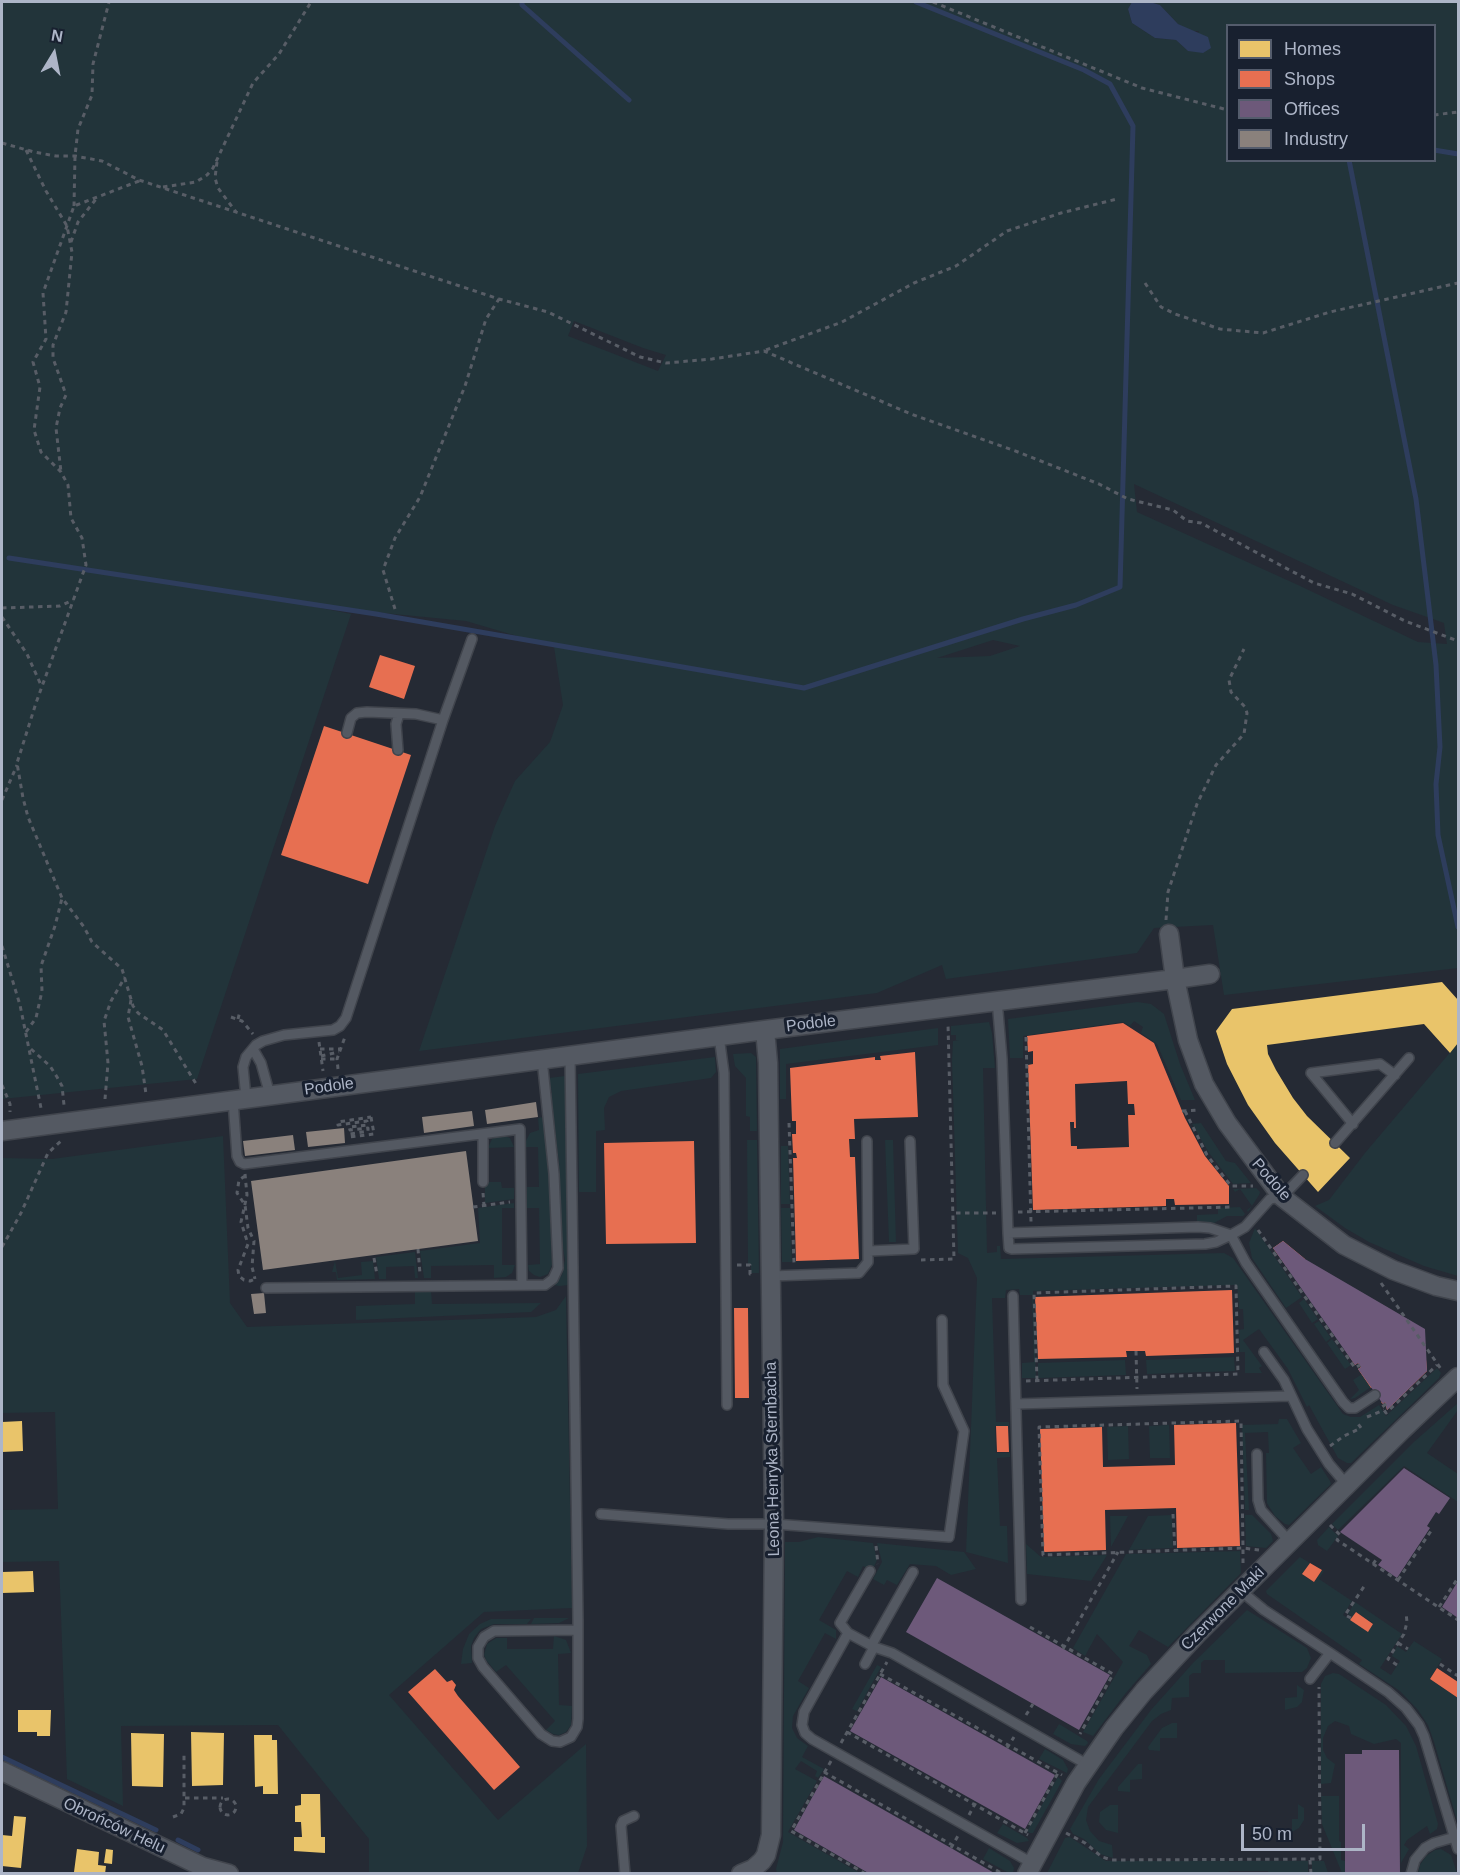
<!DOCTYPE html>
<meta charset="utf-8">
<style>
body{margin:0}
#map{position:relative;width:1460px;height:1875px;overflow:hidden;background:#252a34;font-family:Arial,sans-serif}
canvas{display:block}
.frame{position:absolute;inset:0;border:3px solid #adb5c7;pointer-events:none}
.legend{position:absolute;left:1226px;top:24px;width:210px;height:138px;box-sizing:border-box;background:#18202f;border:2px solid #545c6c;margin:0;padding:8px 10px;list-style:none;font-size:18px;color:#adb5c7}
.legend li{display:flex;align-items:center;gap:12px;height:30px}
.legend b{width:30px;border:2px solid #545c6c}
.north{position:absolute;left:24px;top:24px;width:60px;height:60px;-webkit-text-stroke:4px #18202f;paint-order:stroke;rotate:10deg;font-size:16px;font-weight:700;line-height:24px;text-align:center;color:#adb5c7}
.north::after{content:'';display:block;margin:auto;width:21px;height:27px;background:#adb5c7;clip-path:polygon(50% 0,100% 100%,50% 72%,0 100%)}
.scale{position:absolute;left:1241px;top:1824px;width:124px;height:27px;box-sizing:border-box;border:3px solid #adb5c7;border-top:0;padding-left:8px;font-size:18px;line-height:21px;white-space:nowrap;color:#adb5c7;-webkit-text-stroke:4px #18202f;paint-order:stroke}
</style>
<div id="map">
<canvas width="1460" height="1875"></canvas>
<div class="frame"></div>
<ul class="legend">
<li><b style="height:16px;background:#e9c46a"></b>Homes</li>
<li><b style="height:16px;background:#e76f51"></b>Shops</li>
<li><b style="height:16px;background:#6d597a"></b>Offices</li>
<li><b style="height:16px;background:#8a817c"></b>Industry</li>
</ul>
<div class="north">N</div>
<div class="scale">50 m</div>
</div>
<script>
const context = document.querySelector('canvas').getContext('2d');
context.lineJoin = 'round';
function paint(path, color) { context.fillStyle = color; context.fill(path, 'evenodd'); }
const shape = rows => new Path2D(rows.map(r => 'M' + r).join(''));
function strokePath(path, color, width, dash) { context.strokeStyle = color; context.lineWidth = width; context.lineCap = dash ? 'butt' : 'round'; context.setLineDash(dash || []); context.stroke(path); }
function drawText(font, color, halo, rows, align = 'center') {
  context.font = font + ' Arial,sans-serif'; context.lineWidth = 6; context.setLineDash([]); context.textBaseline = 'middle'; context.strokeStyle = halo; context.fillStyle = color; for (const [text, x, y, turn = 0] of rows) {
    context.save(); context.translate(x, y); context.rotate((+turn || 0) * Math.PI / 180); context.textAlign = isNaN(turn) ? turn : align; if (halo) context.strokeText(text, 0, 0); context.fillText(text, 0, 0); context.restore();
  }
}
paint(shape([
 [2,2,1132,2,1128,9,1132,23,1155,38,1176,40,1188,51,1199,31,1190,31,1178,24,1160,5,1150,2,1458,2,1458,968,1224,995,1213,925,1154,928,1137,953,946,979,942,965,877,993,419,1051,495,826,515,781,550,742,563,705,554,647,466,621,311,606,351,614,197,1079,2,1099],
 [1228,26,1434,26,1434,160,1228,160],
 [574,321,643,348,666,355,658,371,568,336],
 [1134,484,1393,605,1444,623,1447,644,1418,642,1298,585,1137,512],
 [993,640,1020,646,990,656,937,658],
 [1137,1002,1151,1004,1164,1014,1180,1064,1195,1100,1181,1100,1157,1044,1141,1033,1143,1027,1134,1021,1130,1026,1123,1022,1023,1036,1023,1058,1010,1058,1008,1019],
 [989,1022,992,1033,995,1068,983,1068,987,1253,997,1252,997,1246,1000,1246,1001,1259,1224,1253,1233,1258,1343,1414,1351,1417,1360,1417,1379,1405,1386,1416,1437,1368,1441,1373,1439,1378,1351,1463,1347,1463,1338,1458,1309,1405,1307,1407,1288,1369,1259,1329,1243,1340,1262,1366,1259,1368,1262,1373,1245,1373,1245,1352,1240,1352,1239,1330,1244,1329,1243,1309,1239,1309,1237,1285,1033,1291,1036,1378,1022,1378,1022,1363,1034,1362,1032,1295,1020,1295,1019,1289,1006,1290,1005,1298,992,1298,996,1422,1009,1422,1009,1426,995,1426,996,1453,1010,1453,1010,1457,997,1458,1000,1526,1007,1526,1008,1563,966,1552,977,1278,968,1258,958,1253,952,1061,953,1041,959,1040,956,1040,956,1035,951,1035,951,1026],
 [938,1028,938,1045,786,1064,786,1099,780,1099,780,1049],
 [1458,1043,1458,1276,1424,1266,1369,1242,1345,1228,1315,1206,1329,1200,1365,1153],
 [751,1053,756,1057,757,1131,750,1131,750,1117,746,1116,746,1078,735,1066,733,1054],
 [715,1057,716,1072,711,1078,621,1091,609,1097,604,1108,605,1130,596,1131,596,1192,579,1192,578,1074],
 [565,1076,568,1285,560,1286,554,1285,562,1275,565,1260,561,1237,559,1163,551,1094,552,1093,549,1078],
 [543,1117,548,1167,550,1168,552,1265,548,1274,540,1277,534,1275,529,1271,528,1265,540,1264,539,1208,527,1208,527,1187,539,1187,538,1147,526,1147,526,1141,530,1133,539,1130,538,1118],
 [1201,1123,1226,1161,1235,1163,1251,1183,1233,1184,1209,1153,1192,1124],
 [501,1135,510,1138,514,1147,488,1148,492,1139],
 [223,1136,230,1303,247,1327,536,1317,556,1310,566,1296,572,1608,484,1612,389,1695,498,1820,586,1744,587,1846,578,1873,412,1874,369,1872,369,1839,278,1725,121,1726,123,1806,67,1779,59,1561,2,1562,2,1510,58,1509,55,1412,2,1413,2,1158,52,1159],
 [747,1140,757,1140,759,1273,751,1273,751,1264,748,1264],
 [885,1140,893,1140,896,1242,889,1242],
 [781,1146,788,1146,790,1204,781,1204],
 [485,1182,501,1182,502,1188,514,1188,514,1199,485,1203],
 [1256,1188,1260,1192,1259,1195,1248,1212,1247,1210,1252,1206,1240,1189,1235,1192,1233,1189],
 [514,1203,514,1208,502,1208,502,1265,515,1265,512,1273,506,1277,494,1278,494,1265,431,1266,431,1278,424,1278,420,1251,480,1243,478,1208],
 [1240,1207,1245,1214,1243,1216,1227,1216,1214,1223,1197,1221,1197,1215,1218,1214,1218,1208],
 [781,1208,790,1208,792,1262,782,1262],
 [1255,1228,1302,1297,1286,1308,1252,1258,1249,1243],
 [415,1252,418,1278,415,1278,414,1266,386,1267,386,1279,379,1279,376,1257],
 [335,1261,338,1278,362,1275,361,1262,373,1261,375,1279,337,1280,336,1272,332,1272],
 [415,1291,431,1291,432,1304,541,1303,531,1312,356,1320,356,1306,415,1304],
 [1304,1299,1318,1319,1312,1323,1299,1303],
 [1319,1321,1331,1338,1326,1342,1314,1324],
 [1332,1339,1351,1365,1345,1369,1327,1343],
 [1234,1357,1235,1371,1147,1374,1146,1360],
 [1125,1360,1126,1375,1038,1378,1038,1363],
 [1362,1374,1371,1387,1355,1398,1350,1399,1359,1390,1353,1380],
 [1458,1403,1458,1410,1427,1453,1458,1474,1458,1502,1404,1466,1338,1530,1332,1524,1415,1441],
 [1279,1419,1287,1419,1301,1443,1293,1448,1311,1474,1321,1467,1330,1481,1331,1484,1289,1525,1285,1524,1275,1516,1267,1503,1266,1453,1269,1453,1268,1432,1245,1433,1249,1510,1245,1510,1242,1425,1278,1424],
 [1169,1425,1170,1458,1150,1458,1149,1426],
 [1128,1426,1129,1459,1108,1460,1107,1427],
 [1172,1515,1173,1548,1129,1550,1148,1516],
 [1245,1515,1252,1515,1271,1534,1273,1541,1266,1548,1246,1546],
 [1110,1516,1128,1516,1111,1547],
 [1329,1527,1338,1536,1327,1551,1318,1545,1317,1540],
 [818,1537,873,1543,877,1560,872,1571,863,1566,858,1577,847,1571,819,1620,836,1630,836,1639,825,1633,798,1681,809,1688,793,1716,792,1728,797,1738,808,1746,802,1757,824,1769,818,1778,815,1776,817,1771,801,1761,795,1769,817,1781,788,1832,860,1873,777,1874,776,1869,783,1842,785,1542,799,1542],
 [877,1543,964,1552,976,1569,951,1575,936,1566,910,1564,897,1585,887,1580,884,1585,873,1579,882,1562],
 [1026,1544,1041,1557,1107,1555,1091,1581,1027,1574],
 [1240,1551,1241,1573,1168,1647,1139,1630,1129,1646,1147,1655,1151,1664,1125,1694,1093,1736,1083,1732,1123,1662,1097,1634,1085,1656,1073,1648,1126,1554],
 [1300,1557,1310,1563,1303,1575,1314,1582,1322,1570,1324,1571,1319,1579,1352,1601,1343,1615,1368,1631,1373,1623,1356,1612,1353,1617,1348,1614,1355,1602,1402,1634,1380,1668,1391,1675,1400,1661,1392,1656,1397,1646,1406,1652,1414,1641,1442,1659,1430,1679,1458,1698,1458,1824,1434,1742,1428,1725,1418,1710,1400,1691,1359,1664,1362,1660,1267,1594,1266,1591],
 [1247,1610,1307,1648,1311,1658,1307,1668,1302,1672,1225,1673,1225,1660,1204,1660,1201,1663,1201,1673,1193,1673,1189,1676,1189,1697,1172,1698,1171,1710,1161,1714,1152,1721,1088,1807,1086,1820,1090,1831,1099,1841,1112,1845,1113,1858,1100,1854,1084,1839,1073,1834,1070,1829,1099,1779,1151,1710,1193,1663],
 [534,1618,569,1618,559,1623,531,1624],
 [491,1619,531,1619,527,1624,494,1624,481,1629,474,1638,471,1646,472,1663,461,1664,463,1649,469,1634,480,1624],
 [554,1636,566,1640,571,1653,558,1654,559,1705,572,1706,571,1725,566,1732,559,1735,553,1734,546,1730,555,1721,506,1665,496,1672,486,1660,484,1655,487,1644,496,1638,507,1638,507,1649,553,1649],
 [877,1665,881,1667,857,1711,852,1709],
 [1333,1673,1339,1674,1386,1705,1406,1726,1416,1746,1438,1824,1437,1829,1430,1834,1427,1826,1407,1840,1404,1845,1409,1849,1401,1863,1401,1743,1396,1739,1374,1744,1351,1734,1349,1726,1335,1721,1328,1726,1323,1738,1323,1750,1327,1758,1335,1764,1331,1783,1321,1784,1321,1684,1325,1676],
 [1297,1685,1304,1690,1302,1702,1297,1707,1285,1710,1285,1698,1297,1697],
 [1172,1723,1177,1723,1177,1738,1160,1738,1160,1751,1149,1750,1148,1747,1162,1728],
 [1059,1724,1087,1741,1088,1743,1085,1746,1071,1744,1053,1734],
 [1045,1749,1063,1760,1068,1769,1067,1773,1039,1759],
 [1138,1764,1142,1764,1142,1779,1130,1780,1130,1792,1118,1791,1118,1787],
 [1058,1777,1062,1781,1033,1833,1030,1833,1027,1831],
 [1321,1796,1339,1796,1339,1841,1341,1842,1341,1860,1345,1861,1345,1873,1342,1873,1322,1824],
 [1298,1804,1304,1808,1304,1820,1299,1828,1292,1832,1292,1819,1298,1819],
 [1110,1805,1118,1805,1118,1833,1106,1830,1099,1822,1100,1812],
 [1003,1824,1027,1838,1029,1841,1017,1843,997,1833],
 [1070,1837,1106,1861,1308,1861,1308,1873,1268,1873,1268,1871,1229,1871,1228,1874,1047,1873,1065,1838],
 [989,1848,1010,1861,1014,1868,1013,1873,1009,1873,983,1859],
 [1441,1849,1451,1855,1457,1873,1418,1873,1420,1865,1426,1856,1435,1850],
 [1312,1861,1324,1861,1328,1873,1312,1873]
]), '#22343a');
paint(shape([
 [1132,2,1150,2,1160,5,1178,24,1208,37,1211,48,1203,53,1188,51,1176,40,1155,38,1132,23,1128,9]
]), '#2e3d5d');
paint(shape([
 [1442,982,1458,1000,1458,1043,1450,1053,1424,1024,1267,1045,1268,1054,1276,1070,1293,1098,1307,1116,1350,1158,1318,1192,1275,1143,1248,1105,1227,1064,1216,1031,1232,1009],
 [22,1421,23,1451,2,1452,2,1422],
 [33,1571,34,1592,2,1593,2,1572],
 [18,1710,51,1710,50,1736,37,1736,37,1732,18,1732],
 [191,1732,224,1733,223,1785,192,1786],
 [131,1733,164,1734,163,1787,132,1786],
 [254,1735,272,1735,272,1740,277,1740,278,1794,263,1794,263,1786,255,1787],
 [301,1794,320,1794,321,1837,325,1837,325,1853,294,1851,294,1837,302,1837,301,1822,295,1822,295,1806,301,1805],
 [14,1816,26,1817,21,1868,2,1866,2,1835,12,1836],
 [77,1849,99,1852,98,1865,106,1866,105,1874,74,1872],
 [106,1849,113,1850,112,1864,104,1863]
]), '#e9c46a');
paint(shape([
 [380,655,415,666,404,699,369,687],
 [324,726,411,755,368,884,281,855],
 [1123,1023,1154,1043,1185,1118,1205,1156,1229,1186,1229,1204,1175,1205,1174,1199,1166,1199,1166,1206,1033,1210,1028,1065,1033,1064,1033,1051,1028,1052,1027,1036],
 [1127,1081,1128,1104,1134,1104,1135,1115,1128,1115,1129,1147,1077,1149,1077,1146,1071,1146,1070,1122,1074,1122,1074,1128,1076,1128,1075,1084],
 [915,1052,918,1117,854,1119,855,1139,849,1139,850,1157,855,1157,859,1259,796,1261,793,1158,797,1158,796,1153,793,1153,792,1134,796,1134,796,1121,792,1121,790,1068,875,1057,875,1060,881,1060,880,1056],
 [694,1141,696,1243,606,1244,604,1143],
 [1283,1241,1305,1259,1289,1270,1273,1248],
 [1232,1290,1234,1353,1146,1356,1145,1351,1126,1351,1127,1357,1038,1359,1035,1297],
 [1381,1304,1404,1318,1425,1348,1427,1371,1387,1410,1385,1402,1383,1404,1381,1402,1398,1390,1388,1376,1371,1388,1358,1369,1361,1367,1360,1365,1358,1363,1355,1365,1336,1336,1341,1319],
 [734,1308,748,1308,749,1398,735,1398],
 [1236,1423,1240,1546,1177,1548,1176,1508,1142,1509,1105,1510,1106,1550,1044,1552,1040,1429,1102,1427,1103,1467,1175,1465,1174,1425],
 [996,1426,1008,1426,1009,1452,997,1452],
 [1310,1563,1322,1570,1314,1582,1302,1574],
 [1356,1612,1373,1624,1368,1632,1350,1620],
 [1437,1668,1458,1682,1458,1698,1430,1679],
 [435,1669,447,1682,452,1680,456,1685,454,1690,458,1696,520,1767,494,1790,408,1692]
]), '#e76f51');
paint(shape([
 [1283,1241,1305,1259,1425,1329,1427,1371,1387,1410,1385,1402,1383,1404,1358,1369,1361,1367,1358,1363,1355,1365,1273,1248],
 [1404,1468,1450,1498,1439,1514,1436,1512,1427,1526,1430,1528,1397,1578,1378,1565,1382,1560,1340,1532],
 [937,1578,1110,1675,1079,1730,906,1632],
 [1458,1581,1458,1618,1442,1607],
 [881,1677,1055,1775,1025,1829,850,1731],
 [1362,1750,1399,1750,1400,1874,1345,1874,1345,1754,1362,1754],
 [824,1776,951,1848,996,1874,870,1874,794,1830]
]), '#6d597a');
paint(shape([
 [536,1102,538,1117,487,1124,485,1110],
 [472,1111,474,1126,424,1133,422,1117],
 [344,1128,345,1143,308,1147,306,1132],
 [293,1135,295,1150,245,1156,243,1141],
 [466,1151,478,1241,263,1270,251,1181],
 [264,1293,266,1313,254,1314,251,1294]
]), '#8a817c');
strokePath(shape([
 [522,2,522,5,629,100],
 [1434,150,1458,154],
 [1349,160,1416,499,1436,665,1440,747,1436,784,1438,835,1458,927],
 [9,558,376,614,804,688,1023,619,1076,605,1120,587,1133,126,1110,84,1084,70,916,2],
 [2,1757,156,1830],
 [178,1840,198,1850]
]), '#2e3d5d', 5);
const lane = shape([
 [347,733,351,718,357,713,367,712,416,714,443,720],
 [398,750,396,724,399,714],
 [997,1000,1002,1059,1008,1233,1198,1227,1210,1228,1231,1235],
 [719,1036,724,1073,727,1405],
 [253,1049,261,1063,270,1095],
 [570,1056,578,1619,578,1719,577,1727,571,1737,560,1742,552,1741,541,1734,483,1667,478,1658,478,1647,484,1637,494,1631,578,1630],
 [246,1098,243,1067,246,1057,256,1045,263,1041,284,1035,333,1030,340,1026,346,1018,443,720,472,639],
 [233,1100,237,1156,240,1162,244,1164,520,1129,522,1285],
 [1353,1124,1311,1073,1380,1064,1395,1075],
 [483,1134,483,1182],
 [1335,1143,1409,1058],
 [1303,1175,1282,1197,1270,1199,1245,1227,1231,1235,1246,1263,1343,1402,1349,1408,1355,1408,1375,1395],
 [1008,1233,1009,1248,1012,1249,1205,1244,1216,1242,1231,1235],
 [869,1251,914,1249,910,1141],
 [771,1276,859,1273,868,1262,867,1141],
 [266,1288,545,1285,553,1279,558,1268,554,1174,542,1059],
 [1013,1296,1021,1600],
 [1264,1352,1284,1380,1307,1429,1329,1464,1347,1485],
 [1016,1404,1290,1396],
 [1257,1454,1258,1500,1261,1510,1290,1542],
 [601,1514,728,1524,774,1524,949,1537,964,1431,943,1385,942,1320],
 [870,1571,840,1623,848,1633,874,1647,892,1653,1088,1765],
 [1241,1591,1264,1610,1330,1653],
 [848,1633,804,1712,802,1725,805,1733,812,1739,1032,1863],
 [871,1646,913,1572],
 [865,1664,874,1647],
 [1310,1679,1330,1653,1388,1692,1406,1708,1419,1725,1424,1736,1458,1849],
 [625,1874,621,1826,623,1821,634,1816],
 [1411,1874,1415,1860,1425,1848,1434,1843,1455,1837]
]);
const street = shape([
 [1169,934,1175,979,1210,974],
 [2,1131,765,1030,1175,979,1188,1040,1204,1084,1227,1123,1282,1197,1344,1245,1393,1270,1436,1286,1458,1291],
 [2,1771,203,1867,229,1874],
 [741,1874,753,1869,762,1861,766,1855,771,1835,774,1524,768,1063,765,1030],
 [1027,1874,1076,1783,1114,1728,1144,1691,1197,1634,1402,1430,1458,1377]
]);
strokePath(lane, '#41454d', 12);
strokePath(street, '#41454d', 21);
strokePath(shape([
 [933,2,1142,88,1228,110],
 [1434,115,1458,112],
 [2,143,34,152,56,156,75,156,102,161,139,180,499,299,548,312,640,357,666,363,712,359,764,351,911,414,1018,452,1099,484,1128,499,1173,510,1187,521,1201,523,1314,583,1352,594,1405,621,1458,641],
 [26,150,46,191,67,226,72,252,66,312,53,345,53,358,66,395,60,408,56,428,61,472],
 [217,162,215,178,218,188,236,212],
 [139,181,74,206,43,293,46,339,33,362,40,387,34,430,41,452,61,472,68,485,71,518,82,538,86,565,36,703,17,763,23,798,28,817,62,898,84,927,92,942,122,969,133,1006,138,1013,163,1030,198,1087],
 [163,187,196,182,207,175,213,168,253,83,279,54,311,2],
 [74,206,75,156,78,129,92,95,93,64,109,2],
 [71,242,78,222,96,199],
 [1145,283,1161,307,1175,314,1220,329,1263,333,1330,312,1458,283],
 [766,350,842,322,914,283,956,266,1007,231,1061,213,1117,199],
 [2,608,60,606,73,600],
 [395,609,383,570,395,538,420,497,465,386,486,319,499,299],
 [2,617,27,654,41,685],
 [2,800,17,765],
 [1166,920,1168,892,1197,804,1216,765,1244,734,1247,713,1245,707,1231,692,1229,680,1244,649],
 [2,946,20,1005,41,1108],
 [131,1000,128,1017,142,1066,146,1094],
 [231,1017,242,1021,253,1034],
 [238,1019,240,1011],
 [26,1032,36,1018,42,991,41,966,55,926,62,898],
 [1026,1037,1031,1222],
 [319,1042,323,1071],
 [31,1049,50,1066,57,1077,62,1086,64,1105],
 [320,1049,341,1049],
 [321,1056,339,1052],
 [321,1059,337,1059],
 [338,1069,337,1059,345,1037],
 [2,1085,10,1104,10,1112],
 [105,1099,108,1063,104,1021,111,1001,125,977],
 [1182,1111,1200,1110],
 [1185,1111,1207,1155,1231,1186,1253,1186],
 [371,1117,374,1134,350,1137,350,1134,368,1131,368,1128,350,1130,349,1127,367,1125,367,1121,338,1125,338,1122,371,1117],
 [789,1123,794,1263],
 [245,1174,247,1195,241,1222,248,1244,238,1270,239,1276,244,1280,250,1281,255,1279],
 [245,1176,239,1180,237,1193,245,1205,248,1228,254,1241,252,1267,255,1279],
 [483,1193,484,1206],
 [473,1207,510,1202],
 [1018,1212,1233,1207],
 [956,1213,996,1213],
 [1258,1230,1355,1368,1360,1365],
 [2,1247,21,1213,48,1153,62,1140],
 [418,1249,420,1274],
 [374,1258,377,1275],
 [921,1260,954,1259,948,1024],
 [737,1265,750,1265,750,1274,754,1274],
 [1381,1283,1441,1369],
 [1136,1351,1137,1389],
 [1026,1381,1238,1374,1236,1286,1034,1293,1037,1380],
 [1386,1404,1382,1407,1386,1413,1437,1365],
 [1367,1417,1384,1410],
 [1330,1446,1344,1436,1361,1428,1356,1421],
 [1173,1514,1175,1551],
 [1330,1525,1340,1535,1337,1540,1458,1620],
 [876,1546,878,1564],
 [1243,1563,1243,1548,1241,1421,1039,1427,1043,1555,1243,1548,1259,1550],
 [1373,1564,1378,1557],
 [1398,1580,1433,1528],
 [1439,1607,1458,1578],
 [1351,1618,1345,1615,1365,1585],
 [1030,1627,1113,1674,1080,1734],
 [1398,1643,1408,1649],
 [1063,1649,1118,1552],
 [1440,1664,1458,1676],
 [1397,1665,1388,1659,1404,1634,1407,1622,1406,1613],
 [880,1674,1062,1775],
 [1026,1715,1033,1704],
 [847,1732,1028,1835],
 [841,1743,887,1662],
 [1007,1748,1014,1737],
 [831,1761,791,1831,866,1874],
 [824,1772,1003,1874],
 [185,1798,223,1798],
 '220 1807a8 8 0 1 1 16 0a8 8 0 1 1-16 0Z',
 [969,1815,976,1802],
 [173,1817,181,1814,184,1808,184,1754],
 [1025,1833,1058,1773],
 [1066,1833,1085,1843,1102,1857,1112,1860,1320,1859,1319,1687],
 [951,1848,959,1834],
 [1310,1860,1311,1874]
]), '#585d66', 3, [4.5, 4.5]);
strokePath(lane, '#545962', 9);
strokePath(street, '#545962', 18);
drawText('16px', '#adb5c7', '#18202f', [
 ["Podole",811,1024,-7],
 ["Podole",329,1087,-8],
 ["Podole",1271,1180,49],
 ["Leona Henryka Sternbacha",773,1459,-91],
 ["Czerwone Maki",1223,1609,-45],
 ["Obrońców Helu",114,1826,25]
]);
</script>
